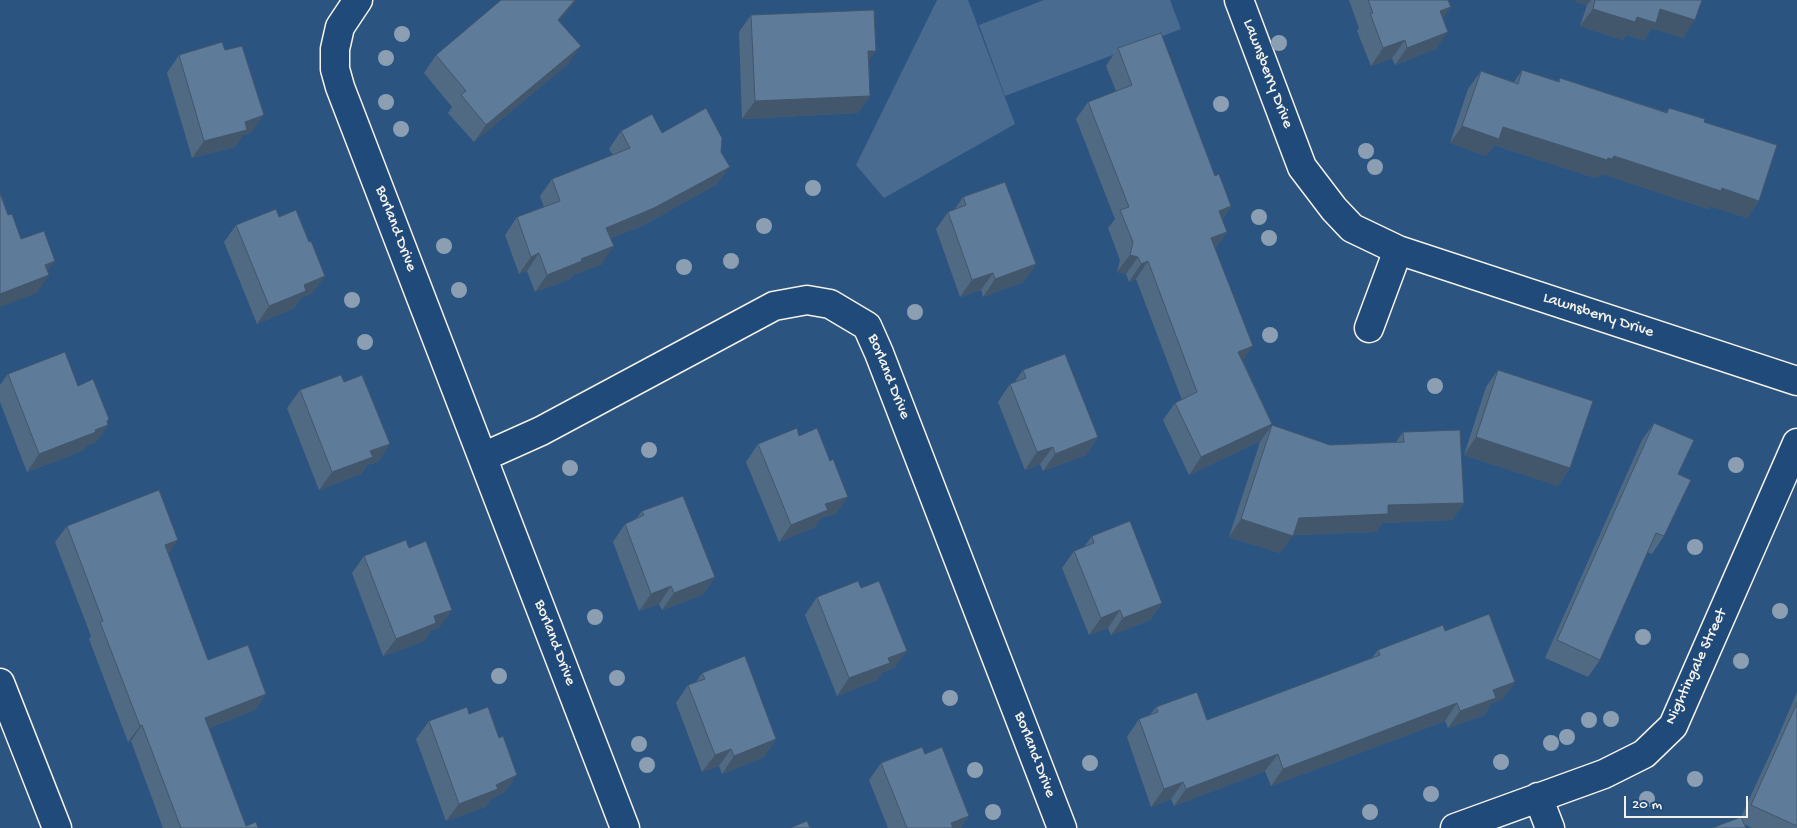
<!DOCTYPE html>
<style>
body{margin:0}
#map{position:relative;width:1797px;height:828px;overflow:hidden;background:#2c5481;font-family:"Gochi Hand",sans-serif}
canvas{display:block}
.scale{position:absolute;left:1624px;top:796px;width:124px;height:22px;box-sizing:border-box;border:2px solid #f4f1e8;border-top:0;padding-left:6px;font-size:15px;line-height:18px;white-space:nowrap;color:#f4f1e8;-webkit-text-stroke:4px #1f4a7a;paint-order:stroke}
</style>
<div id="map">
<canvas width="1797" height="828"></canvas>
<div class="scale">20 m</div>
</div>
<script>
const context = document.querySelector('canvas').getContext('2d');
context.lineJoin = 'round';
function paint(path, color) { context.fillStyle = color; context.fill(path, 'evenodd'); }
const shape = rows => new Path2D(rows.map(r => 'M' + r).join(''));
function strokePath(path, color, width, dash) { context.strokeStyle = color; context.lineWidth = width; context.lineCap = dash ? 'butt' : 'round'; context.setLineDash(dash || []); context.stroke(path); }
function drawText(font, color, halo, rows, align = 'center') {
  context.font = font + ' "Gochi Hand",sans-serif'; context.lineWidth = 5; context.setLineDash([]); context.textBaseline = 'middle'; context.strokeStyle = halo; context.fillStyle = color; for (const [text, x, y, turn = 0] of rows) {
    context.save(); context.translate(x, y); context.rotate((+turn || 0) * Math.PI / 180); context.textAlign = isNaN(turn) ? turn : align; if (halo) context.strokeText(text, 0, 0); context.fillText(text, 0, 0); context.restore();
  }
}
paint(shape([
 [937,0,968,0,1015,124,884,198,856,165],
 [1044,0,1170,0,1181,29,1005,96,979,25]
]), '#496b90');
const minor = shape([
 [358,0,340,27,335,49,335,69,340,87,625,828],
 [1239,0,1302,167,1334,209,1352,228,1398,250,1797,381],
 [1369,328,1398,250],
 [483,457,541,431,774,306,807,300,830,304,867,326,879,353,1062,828],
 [0,683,57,828],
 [1538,797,1550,828],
 [1455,828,1604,774,1644,754,1673,726,1797,443]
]);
strokePath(minor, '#f4f1e8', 31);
strokePath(minor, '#1f4a7a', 28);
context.fillStyle = '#8c9fb2';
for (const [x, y] of [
 [402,34],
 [1279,43],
 [386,58],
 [386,102],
 [1221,104],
 [401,129],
 [1366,151],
 [1375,167],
 [813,188],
 [1259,217],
 [764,226],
 [1269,238],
 [444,246],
 [731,261],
 [684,267],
 [459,290],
 [352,300],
 [915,312],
 [1270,335],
 [365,342],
 [1435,386],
 [649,450],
 [1736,465],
 [570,468],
 [1695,547],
 [1780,611],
 [595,617],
 [1643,637],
 [1741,661],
 [499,676],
 [617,678],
 [950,698],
 [1611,719],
 [1589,720],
 [1567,737],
 [1551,743],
 [639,744],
 [1501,762],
 [1090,763],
 [647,765],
 [975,770],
 [1695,779],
 [1431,794],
 [1647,799],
 [993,812],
 [1370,812]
]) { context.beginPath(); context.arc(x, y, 8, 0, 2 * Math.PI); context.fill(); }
paint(shape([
 [1349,0,1448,0,1443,19,1436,49,1395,65,1392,58,1371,66,1357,31,1359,28],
 [1577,0,1702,0,1683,38,1652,28,1644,40,1626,35,1623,40,1580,26,1587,5,1576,2],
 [751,15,869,60,870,96,858,113,742,119,739,32],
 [560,21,569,63,474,142,448,113,452,107,424,73,436,55],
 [1118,48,1215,176,1231,206,1222,220,1227,232,1215,248,1243,361,1272,424,1260,441,1189,475,1163,420,1175,403,1182,400,1136,279,1129,282,1126,274,1117,272,1120,260,1108,228,1115,219,1076,119,1088,102,1116,91,1106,66],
 [179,55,251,133,243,135,235,147,192,158,167,73],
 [1522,70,1558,81,1560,78,1666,112,1669,108,1704,122,1759,201,1747,218,1710,206,1708,209,1602,174,1600,177,1596,176,1595,178,1494,145,1486,156,1450,143,1468,89,1481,71,1514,82],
 [621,131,662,133,717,184,642,226,611,238,602,264,573,275,570,279,535,292,527,271,519,274,505,235,517,217,544,207,540,196,552,179,613,155,609,149],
 [963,197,1036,264,1023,282,983,297,981,290,960,297,936,229,948,212,955,209],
 [279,217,313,293,301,298,294,308,257,324,224,242,236,225],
 [1023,370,1098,437,1086,455,1043,471,1040,464,1025,470,998,402,1010,384,1014,383],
 [1498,370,1570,468,1558,486,1464,455,1486,387],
 [8,374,78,386,107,422,108,425,96,442,86,446,84,450,27,472,0,402,0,385],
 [344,382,390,444,378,462,367,465,361,474,319,490,287,408,300,390],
 [1654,423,1678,474,1664,536,1652,554,1647,552,1600,660,1588,677,1545,658,1642,440],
 [1272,425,1330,445,1396,442,1403,432,1464,503,1452,520,1382,523,1376,532,1293,535,1280,553,1229,537,1260,442],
 [799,436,836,514,821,518,815,527,779,542,746,462,758,444],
 [642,511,715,577,702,595,662,610,659,604,639,611,613,542,625,524,636,519],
 [67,526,168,554,208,660,266,694,255,710,209,728,246,826,258,828,163,828,131,741,128,742,89,639,91,636,55,542],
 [1092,536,1162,603,1150,620,1111,635,1108,628,1089,635,1062,568,1074,551,1084,547],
 [364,556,440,627,431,630,424,641,383,656,352,573],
 [861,588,907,651,894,668,883,672,877,680,837,696,805,615,817,597],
 [1445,631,1503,699,1492,703,1484,715,1448,728,1445,721,1271,786,1265,771,1174,806,1171,799,1151,807,1127,737,1139,719,1150,715,1156,707,1207,720,1371,659,1378,650],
 [702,673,776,739,764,757,722,774,719,766,702,772,676,703,688,685,696,682],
 [1797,692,1797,828,1752,828,1744,824,1741,817,1777,739],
 [469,714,505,792,491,799,486,807,446,821,416,739,429,721],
 [925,754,969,816,960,828,888,828,869,780,881,763]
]), '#516a84');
paint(shape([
 [575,0,577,0,546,37,558,20],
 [1577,0,1591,0,1587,5,1576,2],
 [1451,7,1439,25,1440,11],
 [1593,9,1637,17,1660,9,1695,20,1683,38,1652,28,1644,40,1626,35,1623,40,1580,26],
 [1448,32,1436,49,1395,65,1407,48],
 [1405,40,1392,58,1371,66,1383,48],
 [581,46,569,63,474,142,486,125],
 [868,51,876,51,863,68],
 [870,96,858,113,742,119,755,101],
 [264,115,251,133,243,135,235,147,192,158,204,141,245,122],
 [1462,126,1503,127,1608,158,1614,156,1722,188,1759,201,1747,218,1710,206,1708,209,1602,174,1600,177,1596,176,1595,178,1494,145,1486,156,1450,143],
 [730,167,717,184,642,226,594,245,606,228],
 [1231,206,1219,224,1219,211],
 [1227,232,1214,249,1211,238],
 [614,246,602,264,573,275,570,279,535,292,547,275,581,259],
 [539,253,527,271,519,274,531,257],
 [1130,255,1138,257,1126,274,1117,272],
 [55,261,43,277,49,275,37,293,0,307,0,294,45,265],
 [1148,261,1136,279,1129,282,1141,264],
 [1036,264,1023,282,983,297,995,279],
 [993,273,981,290,960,297,972,280],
 [325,276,313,293,301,298,294,308,257,324,269,306,304,285],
 [1253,346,1241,364,1238,352],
 [109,419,104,427,108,425,96,442,86,446,84,450,27,472,39,454,95,430],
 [1272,424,1260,441,1189,475,1201,457],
 [1098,437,1086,455,1043,471,1055,454],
 [1476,437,1570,468,1558,486,1464,455],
 [390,444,378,462,367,465,361,474,319,490,332,472,370,451],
 [1053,447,1040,464,1025,470,1037,452],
 [848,497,836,514,821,518,815,527,779,542,791,525,825,504],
 [1464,503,1452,520,1382,523,1376,532,1290,535,1293,536,1280,553,1229,537,1241,519,1299,518,1388,505],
 [178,540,167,557,165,545],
 [715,577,702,595,662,610,674,593],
 [671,586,659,604,639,611,651,594],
 [1162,603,1150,620,1111,635,1123,618],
 [452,610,440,627,431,630,424,641,383,656,396,639,434,616],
 [1120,610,1108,628,1089,635,1101,618],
 [907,651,894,668,883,672,877,680,837,696,849,678,888,658],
 [1515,682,1503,699,1492,703,1484,715,1448,728,1460,711,1493,690],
 [266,694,255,710,193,734,205,718],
 [1457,703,1445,721,1271,786,1283,769],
 [142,725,131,741,128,742,140,726],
 [776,739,764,757,722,774,734,756],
 [731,749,719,766,702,772,715,755],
 [1278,754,1265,771,1174,806,1186,789],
 [517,775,505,792,491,799,486,807,446,821,459,804],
 [1183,782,1171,799,1151,807,1164,789],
 [969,816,960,828,947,828,951,823]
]), '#42566c');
const building = shape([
 [501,0,575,0,558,20,581,46,486,125,461,95,466,91,436,55,501,0],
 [1368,0,1448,0,1451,7,1440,11,1448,32,1407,48,1405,40,1383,48,1370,13,1373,13,1368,0],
 [1595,0,1702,0,1695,20,1660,9,1656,23,1637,17,1635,22,1593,9,1595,0],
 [874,10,876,51,868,51,870,96,755,101,751,15,874,10],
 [1161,33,1215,176,1219,174,1231,206,1219,211,1227,232,1211,238,1253,346,1238,352,1272,424,1201,457,1175,403,1197,392,1148,261,1141,264,1138,257,1130,255,1133,242,1120,210,1129,207,1088,102,1132,85,1118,48,1161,33],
 [222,42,225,50,242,46,264,115,245,122,247,130,204,141,179,55,222,42],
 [1522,70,1559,82,1560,78,1667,113,1669,108,1705,119,1704,122,1777,145,1759,201,1722,188,1721,191,1614,156,1612,159,1608,158,1607,160,1503,127,1499,139,1462,126,1481,71,1518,84,1522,70],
 [706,108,722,138,721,152,730,167,654,208,606,228,614,246,581,259,582,261,547,275,539,253,531,257,517,217,560,201,552,179,630,148,621,131,652,114,662,133,706,108],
 [1005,182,1036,264,995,279,993,273,972,280,948,212,966,205,963,197,1005,182],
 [0,193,8,215,12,214,21,239,44,231,55,261,45,265,49,275,0,294,0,193],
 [276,209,279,217,296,210,309,242,311,241,325,276,304,285,306,291,269,306,236,225,276,209],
 [65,352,78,386,93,379,109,419,107,421,108,425,95,430,96,432,39,454,8,374,65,352],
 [1065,354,1098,437,1055,454,1053,447,1037,452,1010,384,1026,378,1023,370,1065,354],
 [1498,370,1593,401,1570,468,1476,437,1498,370],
 [341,375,344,382,362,375,390,444,370,451,373,457,332,472,300,390,341,375],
 [1654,423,1694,440,1678,474,1691,480,1664,536,1656,533,1600,660,1557,640,1654,423],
 [1272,425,1330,445,1404,442,1403,432,1460,430,1464,503,1388,505,1388,514,1299,518,1293,536,1241,519,1272,425],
 [797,428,799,436,817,428,830,461,833,459,848,497,825,504,828,510,791,525,758,444,797,428],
 [159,490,178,540,165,545,208,660,248,645,266,694,205,718,246,826,256,822,258,828,181,828,142,725,140,726,100,622,103,621,67,526,159,490],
 [683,496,715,577,674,593,671,586,651,594,625,524,644,515,642,511,683,496],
 [1130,521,1162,603,1123,618,1120,610,1101,618,1074,551,1094,543,1092,536,1130,521],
 [406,540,409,548,426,541,452,610,434,616,436,623,396,639,364,556,406,540],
 [858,581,861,588,879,581,907,651,888,658,890,663,849,678,817,597,858,581],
 [1489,614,1515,682,1493,690,1496,698,1460,711,1457,703,1283,769,1278,754,1186,789,1183,782,1164,789,1139,719,1158,712,1156,707,1197,692,1207,720,1380,655,1378,650,1443,625,1445,631,1489,614],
 [745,656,776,739,734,756,731,749,715,755,688,685,705,679,702,673,745,656],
 [1797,703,1797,826,1751,805,1797,703],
 [467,707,469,714,488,707,499,738,503,736,517,775,496,785,498,789,459,804,429,721,467,707],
 [922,747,925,754,942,747,969,816,951,823,953,828,907,828,881,763,922,747],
 [1741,817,1746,828,1712,828,1741,817],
 [807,821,810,828,790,828,807,821]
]);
paint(building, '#5e7b9a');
strokePath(building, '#42566c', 1);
drawText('16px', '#f4f1e8', '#1f4a7a', [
 ["Lawnsberry Drive",1267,74,69],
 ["Borland Drive",395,229,69],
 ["Lawnsberry Drive",1598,316,18],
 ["Borland Drive",888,377,68],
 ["Borland Drive",554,643,69],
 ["Nightingale Street",1697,667,-65],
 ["Borland Drive",1034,755,69]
]);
</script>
